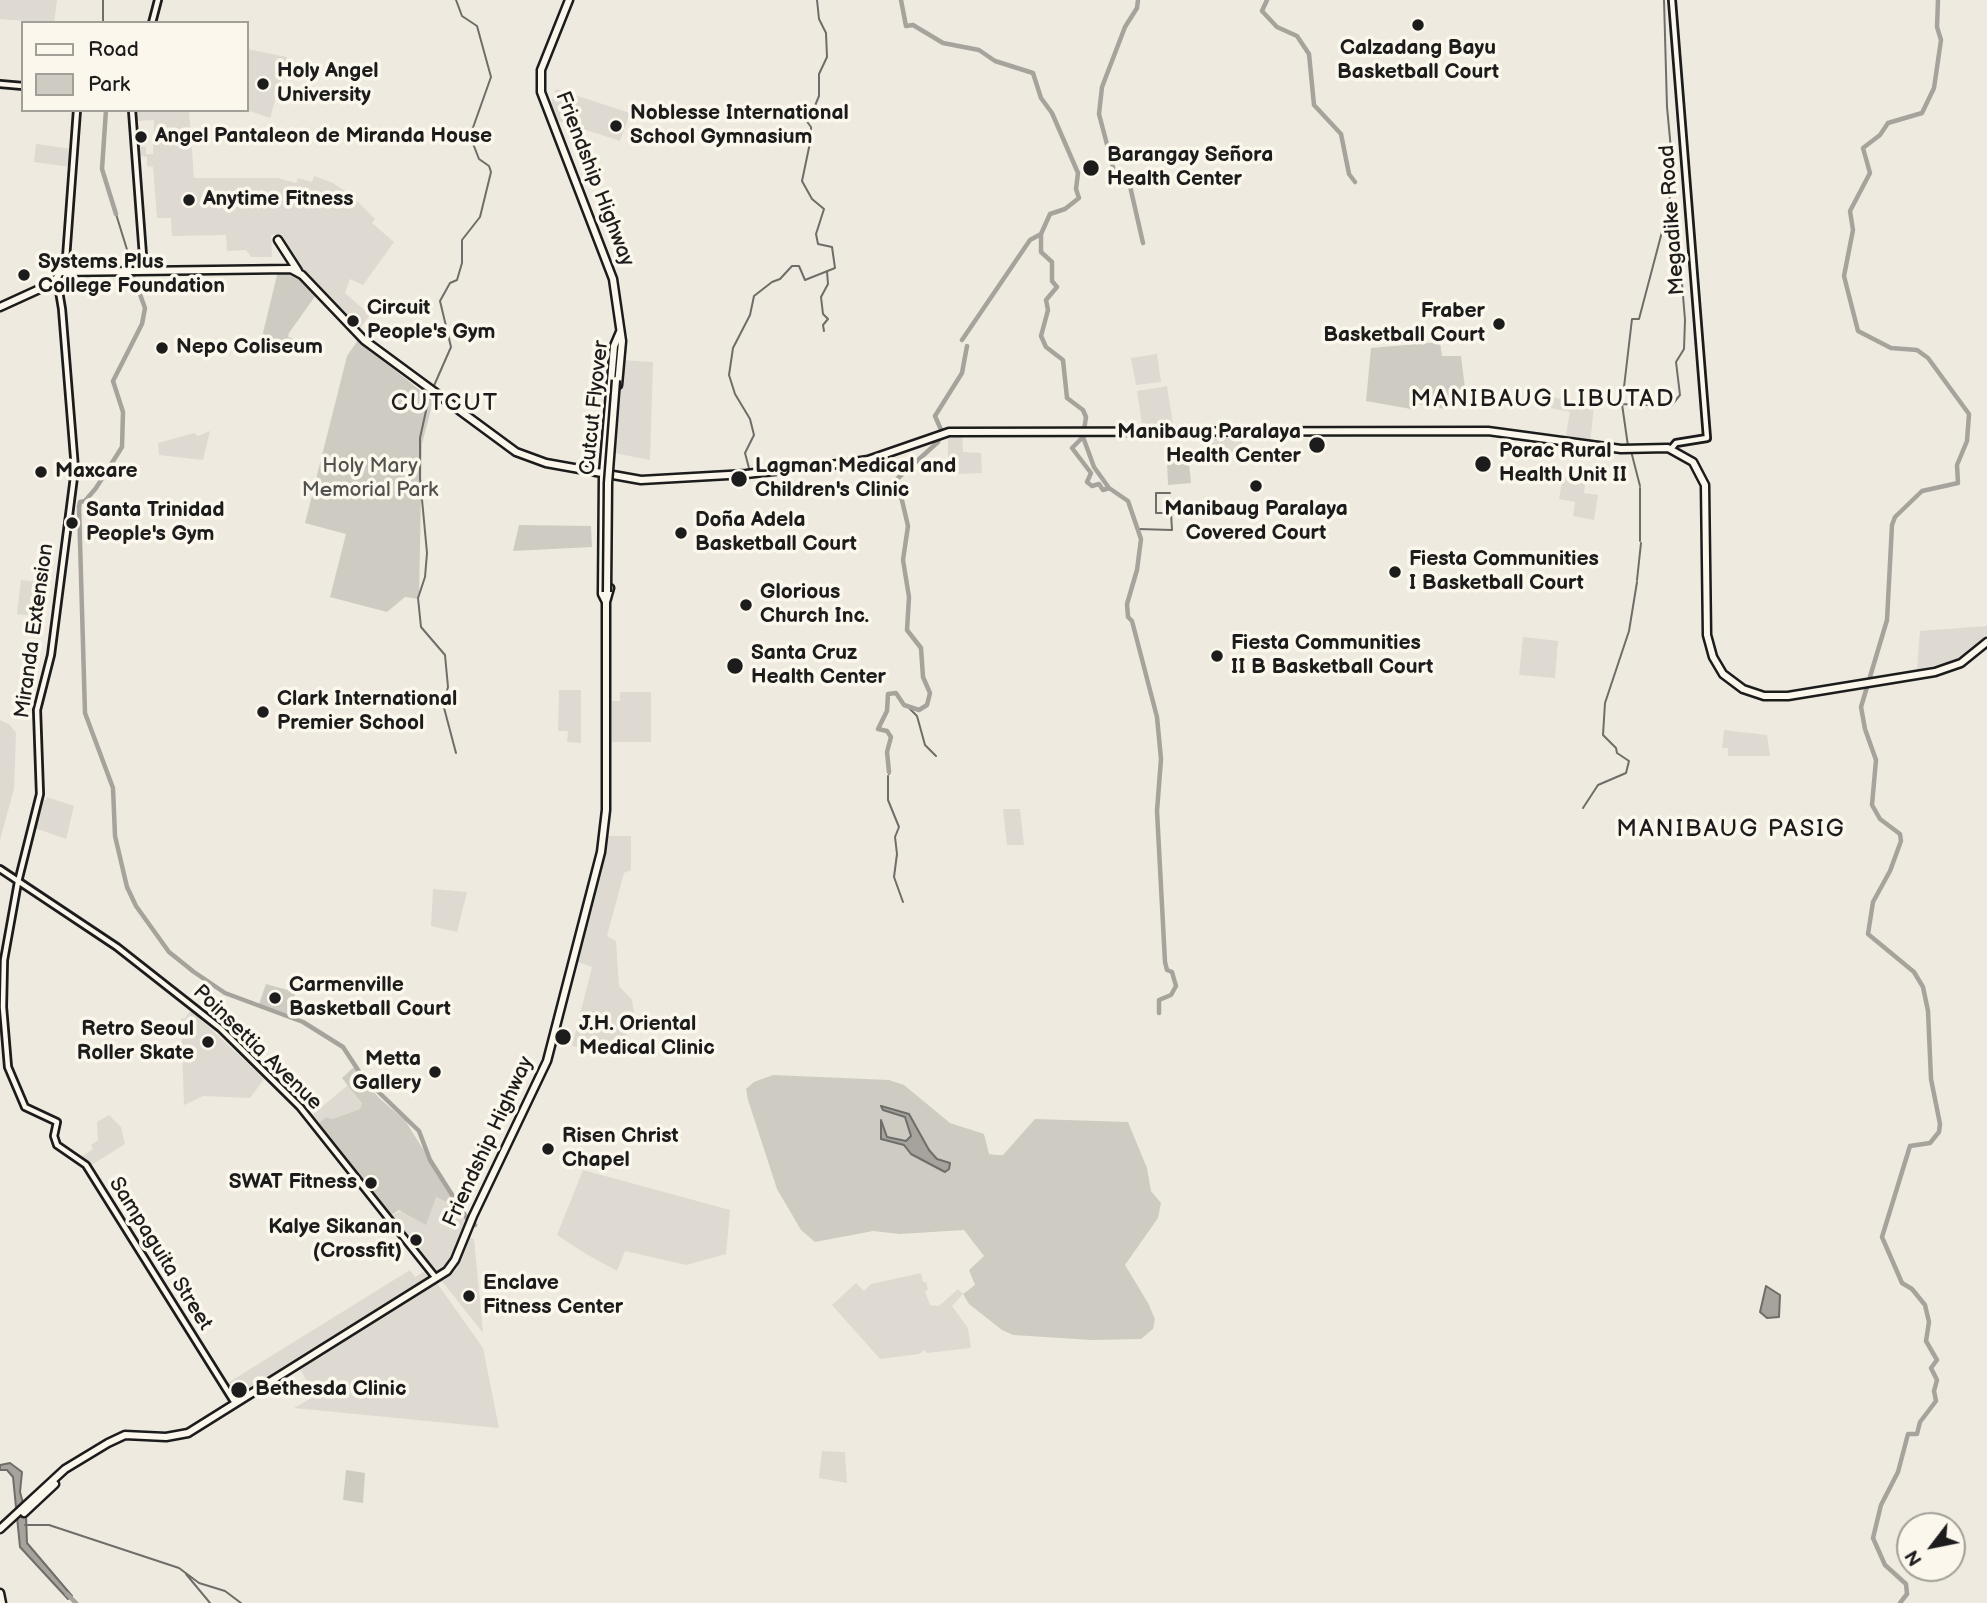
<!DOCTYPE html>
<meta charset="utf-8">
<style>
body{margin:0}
#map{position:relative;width:1987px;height:1603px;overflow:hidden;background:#eeeadf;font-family:"Balsamiq Sans",sans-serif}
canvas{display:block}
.legend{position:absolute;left:21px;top:21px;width:228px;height:91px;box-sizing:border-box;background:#fbf7ec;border:2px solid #a29f99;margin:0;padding:9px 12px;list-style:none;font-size:21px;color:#1c1c1c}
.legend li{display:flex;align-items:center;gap:14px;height:35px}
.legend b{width:35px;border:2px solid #a29f99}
.north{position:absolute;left:1896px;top:1512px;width:70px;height:70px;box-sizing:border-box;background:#fbf7ec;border:2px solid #a29f99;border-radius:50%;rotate:238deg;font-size:19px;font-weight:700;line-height:28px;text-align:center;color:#1c1c1c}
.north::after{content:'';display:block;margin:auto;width:24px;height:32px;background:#1c1c1c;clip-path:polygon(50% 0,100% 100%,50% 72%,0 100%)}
</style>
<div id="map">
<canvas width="1987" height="1603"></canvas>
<ul class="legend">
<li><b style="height:9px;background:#fbf7ec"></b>Road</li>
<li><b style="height:19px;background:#ceccc2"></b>Park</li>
</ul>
<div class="north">N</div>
</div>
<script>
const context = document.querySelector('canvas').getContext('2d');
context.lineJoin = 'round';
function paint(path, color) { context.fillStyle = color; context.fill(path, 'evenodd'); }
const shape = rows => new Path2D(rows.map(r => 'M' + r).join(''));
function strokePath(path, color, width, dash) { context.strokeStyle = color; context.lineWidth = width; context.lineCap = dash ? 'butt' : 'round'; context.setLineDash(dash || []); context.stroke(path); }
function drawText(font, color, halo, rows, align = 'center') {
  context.font = font + ' "Balsamiq Sans",sans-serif'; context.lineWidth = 7; context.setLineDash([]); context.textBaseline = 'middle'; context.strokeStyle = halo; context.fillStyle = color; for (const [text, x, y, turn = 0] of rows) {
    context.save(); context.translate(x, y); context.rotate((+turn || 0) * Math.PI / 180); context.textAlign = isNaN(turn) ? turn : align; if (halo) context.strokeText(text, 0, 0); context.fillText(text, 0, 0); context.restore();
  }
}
paint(shape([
 [0,0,57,0,54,23,0,19],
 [247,49,287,57,270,118,247,110],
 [556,89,630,113,620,141,555,120,550,107],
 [135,110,189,110,194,178,277,178,296,183,298,178,312,182,314,176,333,183,351,195,375,219,372,223,394,242,363,285,350,279,345,293,370,315,359,329,297,268,289,257,282,234,271,235,272,257,251,257,246,250,227,251,226,235,172,236,171,218,157,218,153,167,147,166,147,157,135,155,135,146,146,147,146,154,153,154,154,120,135,121],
 [36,144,73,149,71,167,34,162],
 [1157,354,1161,382,1136,385,1131,358],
 [622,360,653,362,650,460,614,453],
 [1167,386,1174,430,1143,431,1137,391],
 [1552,397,1594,405,1590,444,1565,440,1570,412,1551,408],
 [210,431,203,460,159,455,158,443,194,433,198,436],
 [962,433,963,452,981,453,982,473,957,474,948,460,948,434],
 [1242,433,1242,452,1209,452,1209,434],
 [1563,476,1585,484,1584,493,1598,495,1594,520,1573,516,1575,502,1559,499],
 [21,580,39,582,35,616,17,614],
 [1987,626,1987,634,1975,647,1956,661,1917,669,1920,631],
 [1523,637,1558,641,1555,678,1519,675],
 [559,690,581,690,581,743,567,742,568,731,558,731],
 [620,692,651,692,651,742,612,742,612,701,620,701],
 [0,720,10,725,16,733,14,789,0,840],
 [1724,730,1767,735,1770,756,1728,756,1728,748,1722,748],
 [47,797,74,806,66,839,32,827,41,799,46,800],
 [1003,809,1020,809,1024,845,1007,845],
 [608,836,631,836,631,870,624,873,607,936,616,941,619,986,632,1000,635,1019,620,1048,601,1052,572,1046,592,967,578,962],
 [433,889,467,892,457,932,431,926],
 [191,1010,264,1079,250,1098,203,1096,184,1105,181,1018,184,1019],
 [348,1085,362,1105,360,1109,332,1119,326,1117,318,1124,311,1116],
 [109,1115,121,1127,125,1144,90,1166,81,1157,93,1149,91,1145,98,1140,97,1122],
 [583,1170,730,1210,726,1254,686,1265,625,1251,617,1271,586,1254,557,1235],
 [436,1197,459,1208,466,1218,451,1260,436,1275,390,1216],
 [469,1237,474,1239,483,1333,441,1280,456,1270],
 [410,1270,415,1277,425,1271,429,1277,236,1401,226,1384],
 [921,1273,923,1282,926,1282,928,1290,925,1291,930,1305,939,1306,958,1289,963,1294,952,1306,968,1328,971,1348,927,1353,924,1350,919,1354,880,1359,832,1305,856,1283,864,1291,871,1284],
 [437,1283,483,1348,499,1428,294,1408,315,1396,300,1369],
 [822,1451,845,1452,847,1483,819,1478]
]), '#dedad1');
paint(shape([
 [278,271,291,271,316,295,289,333,288,337,292,338,289,348,261,341],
 [358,340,433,401,422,444,419,599,405,597,387,612,330,597,346,534,305,523,347,356],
 [1440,342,1442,356,1461,356,1467,404,1445,409,1419,404,1411,409,1366,401,1371,348],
 [1188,453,1191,483,1168,485,1167,460,1172,454],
 [519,525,591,526,592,547,513,551],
 [266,984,295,992,294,1016,259,1004],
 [354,1067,379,1098,405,1120,459,1208,436,1197,426,1225,399,1210,390,1216,318,1124,326,1117,332,1119,360,1109,362,1104,342,1078],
 [773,1075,889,1080,904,1085,950,1123,984,1134,989,1154,996,1155,1003,1155,1035,1119,1128,1122,1147,1168,1151,1191,1161,1203,1158,1218,1125,1265,1148,1303,1155,1319,1153,1329,1141,1339,1092,1340,1013,1335,1002,1330,969,1304,963,1294,975,1285,969,1270,984,1256,964,1230,900,1234,873,1231,815,1242,801,1230,777,1189,748,1100,746,1089,754,1082],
 [346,1470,365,1473,363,1503,343,1500]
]), '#ceccc2');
const water = shape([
 [881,1106,909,1114,929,1150,937,1159,950,1163,949,1169,945,1172,911,1154,904,1145,881,1139,881,1120,887,1137,906,1141,911,1136,905,1117,883,1110,881,1106],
 [1766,1286,1780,1295,1779,1317,1767,1318,1760,1312,1766,1286],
 [10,1463,22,1472,20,1492,26,1514,27,1543,72,1596,68,1599,20,1547,13,1477,7,1470,0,1470,0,1465,10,1463]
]);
paint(water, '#a6a39d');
strokePath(water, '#6f6d69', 2);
strokePath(shape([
 [103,0,103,23],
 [456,0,462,16,477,26,491,77,470,136,479,159,489,166,491,172,480,217,462,240,462,263,457,280,450,283,440,301,451,347,429,397,420,438,420,478,427,553,425,577,418,598,421,627,445,655,448,687,443,704,456,753],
 [116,214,133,269],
 [824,331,823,325,828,319,823,314,821,297,828,284,827,271],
 [1623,404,1671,406,1680,395,1676,362,1684,349,1685,320,1678,234,1675,228,1668,228,1672,160,1667,107,1664,0],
 [1628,446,1622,404,1632,319,1639,319,1663,228,1668,228],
 [1631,451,1640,486],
 [750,472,745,453,754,435,750,419,735,394,729,375,733,348,750,315,754,296,772,282,780,279,792,266,799,266,805,280,835,268,832,247,818,244,816,234,824,209,812,199,802,181,811,138,811,127,805,119,812,113,819,96,819,74,827,57,826,33,819,19,817,0],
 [1138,529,1172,530,1171,513,1156,513,1156,493,1170,493],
 [1640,541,1640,488],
 [1637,580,1641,543],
 [908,707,917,716,925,745,936,756],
 [889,774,889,772],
 [888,776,888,800,899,827,895,837,897,854,894,877,903,902],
 [1583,808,1598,785,1626,773,1629,761,1617,753,1616,748,1603,735,1605,703,1629,631,1637,582],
 [25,1525,49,1525,179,1568,199,1583,225,1591,241,1603],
 [186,1574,210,1603]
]), '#6f6d69', 2);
strokePath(shape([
 [901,0,906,26,913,25,943,43,979,50,995,61,1033,73,1041,98,1052,113,1078,173,1076,189,1079,198,1065,209,1050,214,1041,234,1041,252,1052,262,1052,281,1057,287,1046,300,1048,310,1041,336,1046,347,1063,360,1067,398,1083,410,1086,417,1083,437,1072,448,1091,473,1087,482,1092,486,1099,484,1103,490,1109,488,1128,501,1141,539,1137,570,1127,604,1128,617,1132,621,1157,717,1161,759,1157,811,1165,962,1167,970,1172,972,1176,986,1171,995,1159,1000,1159,1013],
 [1138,0,1137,8,1125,27,1102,87,1099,114,1114,171,1130,186,1143,243],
 [1267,0,1262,11,1277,27,1297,36,1309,54,1314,105,1341,134,1349,174,1355,182],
 [106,110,102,169,116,214],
 [134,278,145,308,142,324,113,381,123,412,122,447,96,488,85,501,80,502,79,507,85,713,113,788,115,836,127,887,136,906,169,952,194,972,225,993,303,1022,343,1047,362,1076,419,1131,430,1160,468,1220,475,1225],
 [962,340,1030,240,1041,234],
 [1083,437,1094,467,1109,488],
 [889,772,887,752,891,737,887,731,878,729,887,711,888,694,896,693,904,705,919,710,927,705,930,693,923,677,921,648,907,630,909,597,903,560,908,526,897,479,938,442,942,432,935,416,962,373,967,346],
 [67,1594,76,1603],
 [1900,1603,1907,1594,1906,1584,1885,1565,1873,1538,1881,1505,1898,1472,1908,1434,1917,1434,1920,1422,1936,1401,1934,1391,1937,1380,1931,1368,1937,1360,1926,1341,1929,1322,1925,1305,1912,1289,1902,1283,1882,1237,1910,1146,1930,1143,1939,1132,1940,1124,1931,1079,1928,1011,1923,987,1914,972,1868,934,1873,902,1890,871,1901,841,1900,834,1880,819,1872,805,1876,760,1865,729,1861,707,1887,620,1892,525,1895,517,1922,491,1958,483,1957,465,1967,441,1969,414,1928,358,1917,350,1891,348,1858,331,1844,276,1853,230,1850,211,1870,173,1863,148,1880,135,1888,123,1922,113,1934,88,1941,40,1937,27,1938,0]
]), '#a6a39d', 4.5);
const secondary = shape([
 [152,23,158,0],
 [0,84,23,86],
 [132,110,144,269],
 [65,272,77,110],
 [57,279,62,309,75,469,51,655,37,710,40,794,18,882,4,960,3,1007,8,1067,25,1107,57,1122,54,1136,57,1145,86,1165,235,1403],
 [1671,449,1676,443,1707,438,1672,0],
 [0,869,117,947,220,1028,300,1107,436,1278]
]);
const primary = shape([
 [569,0,541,70,541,92,613,279,622,341,618,385],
 [278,240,298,271],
 [54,283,60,272,291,269,302,275,364,340,516,452,546,463,641,480,746,474,847,463,868,460,949,432,1488,431,1621,449,1668,448,1693,462,1705,485,1707,635,1713,657,1723,674,1743,689,1764,696,1788,696,1935,672,1961,663,1987,642],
 [0,307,57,281],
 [606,602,602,594,603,474,614,346,620,332],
 [24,1513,55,1484],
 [0,1529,65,1469,108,1443,125,1435,166,1437,188,1433,447,1271,455,1260,473,1216,547,1061,601,852,606,810,606,602,610,588],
 [0,1593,2,1603]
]);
strokePath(secondary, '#1c1c1c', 10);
strokePath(primary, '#1c1c1c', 11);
strokePath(secondary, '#fbf7ec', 4.5);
strokePath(primary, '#fbf7ec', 6);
const primaryBridge = shape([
 [607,592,608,483,616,380]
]);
strokePath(primaryBridge, '#1c1c1c', 11, []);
strokePath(primaryBridge, '#fbf7ec', 6);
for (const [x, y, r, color] of [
 [1418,25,7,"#1c1c1c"],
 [263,84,7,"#1c1c1c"],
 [616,126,7,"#1c1c1c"],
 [141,137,7,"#1c1c1c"],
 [1091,168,9,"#1c1c1c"],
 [189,200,7,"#1c1c1c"],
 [24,275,7,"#1c1c1c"],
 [353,321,7,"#1c1c1c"],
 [1499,324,7,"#1c1c1c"],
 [162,348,7,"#1c1c1c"],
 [1317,445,9,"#1c1c1c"],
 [1483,464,9,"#1c1c1c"],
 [41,472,7,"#1c1c1c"],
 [739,479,9,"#1c1c1c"],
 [1256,486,7,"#1c1c1c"],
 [72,523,7,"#1c1c1c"],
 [681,533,7,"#1c1c1c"],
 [1395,572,7,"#1c1c1c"],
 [746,605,7,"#1c1c1c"],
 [1217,656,7,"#1c1c1c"],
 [735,666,9,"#1c1c1c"],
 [263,712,7,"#1c1c1c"],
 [275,998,7,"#1c1c1c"],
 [563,1037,9,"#1c1c1c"],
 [208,1042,7,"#1c1c1c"],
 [435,1072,7,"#1c1c1c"],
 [548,1149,7,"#1c1c1c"],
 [371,1183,7,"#1c1c1c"],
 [416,1240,7,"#1c1c1c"],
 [469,1296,7,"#1c1c1c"],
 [239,1390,9,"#1c1c1c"]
]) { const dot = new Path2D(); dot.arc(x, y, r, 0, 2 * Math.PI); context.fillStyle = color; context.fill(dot); strokePath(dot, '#fbf7ec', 2.5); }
drawText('bold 21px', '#1c1c1c', '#fbf7ec', [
 ["Calzadang Bayu",1418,49,"center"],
 ["Basketball Court",1418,73,"center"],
 ["Holy Angel",277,72],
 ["University",277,96],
 ["Noblesse International",630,114],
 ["School Gymnasium",630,138],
 ["Angel Pantaleon de Miranda House",155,137],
 ["Barangay Señora",1107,156],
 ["Health Center",1107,180],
 ["Anytime Fitness",203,200],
 ["Systems Plus",38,263],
 ["College Foundation",38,287],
 ["Circuit",367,309],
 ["People's Gym",367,333],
 ["Fraber",1485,312,"right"],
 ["Basketball Court",1485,336,"right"],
 ["Nepo Coliseum",176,348],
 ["Manibaug Paralaya",1301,433,"right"],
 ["Health Center",1301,457,"right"],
 ["Porac Rural",1499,452],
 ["Health Unit II",1499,476],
 ["Lagman Medical and",755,467],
 ["Children's Clinic",755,491],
 ["Maxcare",55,472],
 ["Manibaug Paralaya",1256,510,"center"],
 ["Covered Court",1256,534,"center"],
 ["Santa Trinidad",86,511],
 ["People's Gym",86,535],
 ["Doña Adela",695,521],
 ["Basketball Court",695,545],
 ["Fiesta Communities",1409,560],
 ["I Basketball Court",1409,584],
 ["Glorious",760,593],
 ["Church Inc.",760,617],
 ["Fiesta Communities",1231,644],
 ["II B Basketball Court",1231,668],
 ["Santa Cruz",751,654],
 ["Health Center",751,678],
 ["Clark International",277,700],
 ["Premier School",277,724],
 ["Carmenville",289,986],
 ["Basketball Court",289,1010],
 ["J.H. Oriental",579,1025],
 ["Medical Clinic",579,1049],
 ["Retro Seoul",194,1030,"right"],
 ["Roller Skate",194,1054,"right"],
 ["Metta",421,1060,"right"],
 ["Gallery",421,1084,"right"],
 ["Risen Christ",562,1137],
 ["Chapel",562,1161],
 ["SWAT Fitness",357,1183,"right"],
 ["Kalye Sikanan",402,1228,"right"],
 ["(Crossfit)",402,1252,"right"],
 ["Enclave",483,1284],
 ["Fitness Center",483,1308],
 ["Bethesda Clinic",255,1390]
], 'left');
drawText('21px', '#1c1c1c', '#fbf7ec', [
 ["Friendship Highway",594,179,69],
 ["Megadike Road",1673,220,-94],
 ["Cutcut Flyover",595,408,-84],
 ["Miranda Extension",35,631,-82],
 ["Poinsettia Avenue",257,1048,44],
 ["Friendship Highway",489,1142,-65],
 ["Sampaguita Street",160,1254,58]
]);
drawText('21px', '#51514e', '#fbf7ec', [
 ["Holy Mary",370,467],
 ["Memorial Park",370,491]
]);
context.letterSpacing = '2px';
drawText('24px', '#1c1c1c', '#fbf7ec', [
 ["MANIBAUG LIBUTAD",1543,400],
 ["CUTCUT",445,404],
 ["MANIBAUG PASIG",1731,830]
]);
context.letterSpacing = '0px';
</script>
